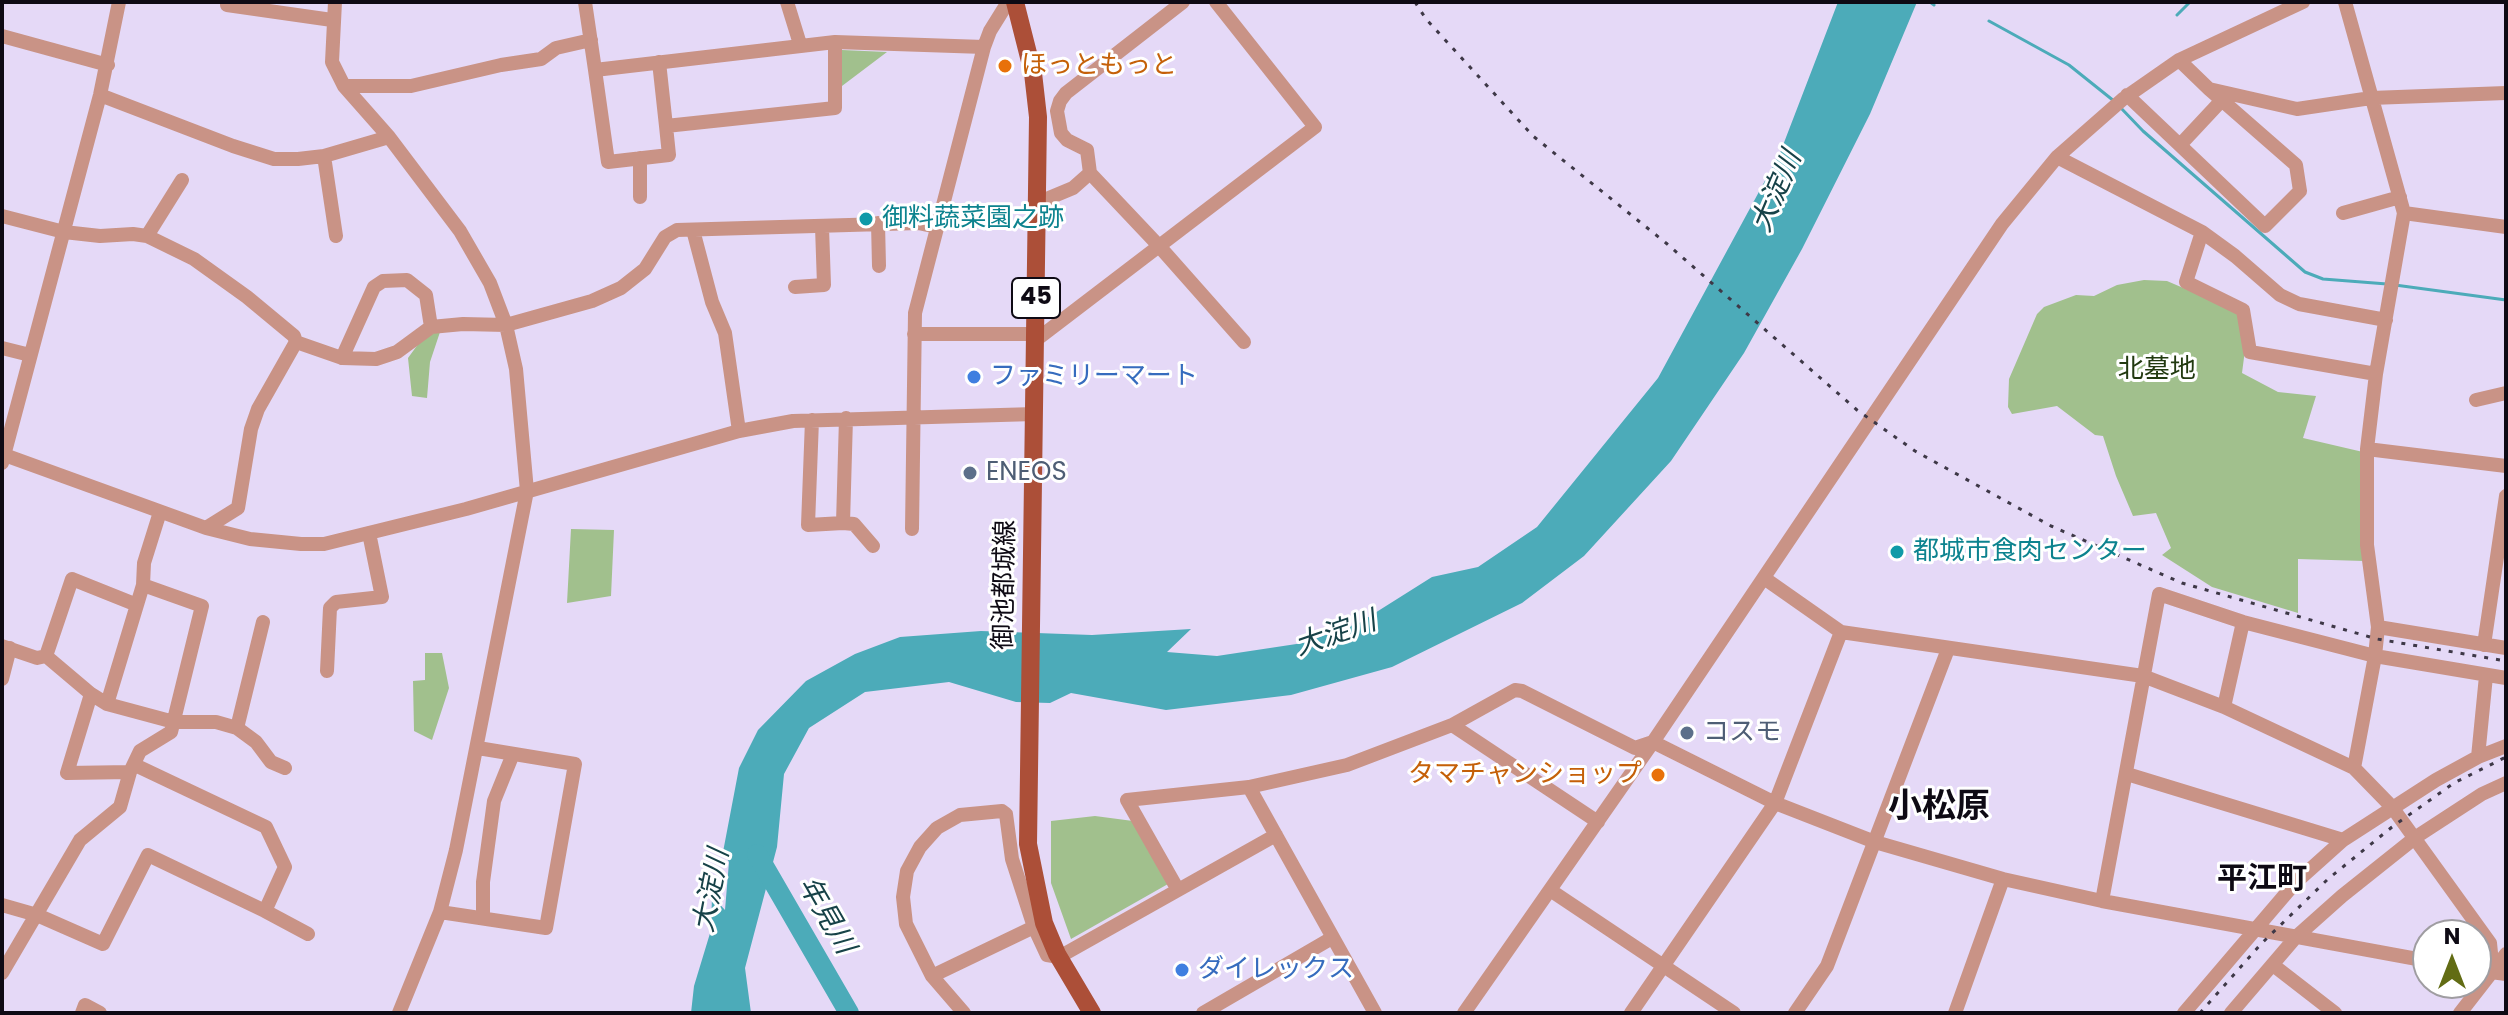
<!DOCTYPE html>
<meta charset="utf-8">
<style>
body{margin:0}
#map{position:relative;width:2508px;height:1015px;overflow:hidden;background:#e5d9f7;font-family:Poppins,sans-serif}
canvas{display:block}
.frame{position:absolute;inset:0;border:4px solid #0e0a14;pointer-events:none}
.north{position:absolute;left:2412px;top:919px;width:80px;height:80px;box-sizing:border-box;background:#fff;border:2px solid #9f9da1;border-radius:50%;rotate:0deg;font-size:22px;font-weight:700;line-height:32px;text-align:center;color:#0e0a14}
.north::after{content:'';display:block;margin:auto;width:28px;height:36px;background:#626c14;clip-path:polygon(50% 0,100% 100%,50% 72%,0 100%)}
</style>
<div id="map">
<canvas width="2508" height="1015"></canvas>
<div class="frame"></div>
<div class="north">N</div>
</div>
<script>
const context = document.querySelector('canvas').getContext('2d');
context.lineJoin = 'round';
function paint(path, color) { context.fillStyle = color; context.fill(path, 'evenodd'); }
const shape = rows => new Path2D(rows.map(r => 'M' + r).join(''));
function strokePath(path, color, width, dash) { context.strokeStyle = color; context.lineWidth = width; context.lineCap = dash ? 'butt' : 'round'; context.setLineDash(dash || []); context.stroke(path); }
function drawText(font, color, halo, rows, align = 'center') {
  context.font = font + ' Poppins,"Noto Sans JP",sans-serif'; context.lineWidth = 6; context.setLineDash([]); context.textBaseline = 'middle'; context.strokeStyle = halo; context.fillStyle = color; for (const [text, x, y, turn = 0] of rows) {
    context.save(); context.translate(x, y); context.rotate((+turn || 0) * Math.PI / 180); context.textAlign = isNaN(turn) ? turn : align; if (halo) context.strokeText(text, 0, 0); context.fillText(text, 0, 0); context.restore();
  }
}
paint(shape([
 [842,50,887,52,838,89],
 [2144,280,2167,281,2223,305,2238,314,2245,350,2242,373,2278,392,2316,396,2303,438,2363,452,2364,561,2298,559,2298,613,2212,587,2162,555,2171,548,2156,513,2133,516,2116,476,2103,436,2095,435,2057,406,2012,414,2008,407,2009,379,2037,314,2044,307,2076,295,2094,296,2117,285],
 [441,329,430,362,427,398,412,396,408,358,424,336],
 [571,529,614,530,611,596,567,603],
 [425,653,442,653,449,688,432,740,414,731,413,681,425,680],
 [1095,816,1133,821,1168,884,1071,939,1051,883,1051,821]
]), '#a1c08d');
paint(shape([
 [1838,2,1917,2,1870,114,1802,249,1744,353,1671,461,1584,556,1522,603,1392,667,1291,695,1166,710,1071,693,1050,703,1016,702,949,682,865,692,809,728,784,774,777,847,745,968,751,1013,691,1013,694,986,711,930,712,896,725,910,729,862,723,852,739,768,758,730,806,681,855,654,900,637,981,631,1092,635,1191,629,1167,652,1217,656,1303,643,1359,623,1432,577,1478,567,1537,527,1658,378,1780,153]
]), '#4cabb9');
strokePath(shape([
 [1930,2,1934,5],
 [2177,15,2190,2],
 [1989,21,2069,65,2114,101],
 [2120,107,2143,131,2305,272,2323,279,2387,284],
 [2395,285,2506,300]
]), '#4cabb9', 3);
strokePath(shape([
 [757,854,849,1013]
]), '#4cabb9', 20);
strokePath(shape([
 [335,2,332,62,344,86,389,137,460,231,490,283,506,325,516,369,527,491,456,850,440,912,399,1013],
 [585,2,595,70,835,42,984,47],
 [787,2,800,44],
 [1183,2,1066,93,1060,101,1057,111,1061,133,1067,140,1087,150,1090,173,1159,246,1244,342],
 [2345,2,2404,213,2376,374,2367,449,2367,545,2378,627,2375,656,2354,768],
 [227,5,332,20],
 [2,36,108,65],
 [2179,60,2209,89,2297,109,2371,98,2506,93],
 [659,62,666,126,835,108,835,42],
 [595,70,608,162,669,155,666,126],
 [344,86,411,86,501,65,541,59,556,48,591,40],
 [100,95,233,146,274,159,298,159,324,156,389,137],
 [2127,95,2265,226,2300,191,2296,165,2209,89],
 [2180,145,2222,100],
 [324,156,336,236],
 [2057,157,2202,232,2235,256,2280,295,2299,304,2386,320],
 [640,158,640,197],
 [1037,203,1073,188,1090,173],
 [2343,213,2400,197],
 [2404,213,2506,227],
 [2,216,64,232,100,236,133,234,147,236,194,259,247,297,294,336,296,342],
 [878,223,879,266],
 [693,230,712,302,725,333,739,431],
 [2202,232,2186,282,2243,310,2250,352,2376,374],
 [147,236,182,180],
 [795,287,824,285,822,227],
 [914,334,1036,334],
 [1036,340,1315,127,1216,2],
 [2,348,30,355],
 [342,358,374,287,383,281,407,280,426,295,431,327],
 [2476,400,2506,393],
 [846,418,843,523,854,524,873,546],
 [812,420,808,525,843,523],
 [2367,449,2506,466],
 [2,454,206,528,250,539,301,544,324,544,466,509,739,431,793,421,1035,414],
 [2,463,100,95,119,2],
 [206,528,238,508,251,429,258,409,296,342,342,358,376,359,397,352,431,327,463,324,506,325,592,301,621,288,645,269,665,237,677,230,918,223,937,227],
 [912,529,915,313,984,47,990,31,1008,2],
 [1764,578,1841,632,2143,676,2224,707,2354,768,2392,807,2490,943,2493,973],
 [2378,627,2506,648],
 [2484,645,2506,496],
 [2,646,37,658,46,656,91,694,107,704,174,722,216,722,237,728,256,742,271,762,285,768],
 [46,656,72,579,137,605],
 [327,671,330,608,336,602,382,597,369,533],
 [2,679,10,648],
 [91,694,67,773,130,772],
 [107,704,143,585,144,563,160,512],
 [2224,707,2243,622],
 [1452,725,1598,822],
 [237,728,263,622],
 [2478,757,2486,676],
 [2127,774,2343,840],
 [1249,787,1375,1013],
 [1178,890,1127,800,1249,787,1347,765,1452,725,1515,690,1522,691,1635,748,1653,742,1775,803,1875,842,2003,879,2102,901,2428,961],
 [1550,890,1734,1013],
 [2102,901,2159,594,2243,622,2375,656,2506,678],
 [2,905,37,915,103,944,148,855,265,911,285,867,266,827,135,765],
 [265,911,308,934],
 [440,912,546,928,575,764,478,748],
 [483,917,483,882,494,801,513,754],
 [1034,927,1047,955,1059,957,1276,835],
 [2273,965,2335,1013],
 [2476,970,2506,974],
 [2,973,80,840,120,807,130,772,140,751,171,732,202,606,143,585],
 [932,976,1034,927,1012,859,1006,814,1002,811,960,815,937,828,920,847,907,871,903,897,906,924,932,976,964,1013],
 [82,1013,85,1005,100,1013],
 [1203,1013,1332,938],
 [1464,1013,1653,742,2002,224,2057,157,2123,99,2179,60,2303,2],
 [1631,1013,1775,803,1841,632],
 [1795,1013,1827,966,1948,649],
 [1955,1013,2003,879],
 [2184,1013,2295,883,2343,840,2436,780,2478,757,2506,746],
 [2231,1013,2296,937,2342,896,2416,837,2482,794,2506,783],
 [2460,1013,2506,954]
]), '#c99386', 14);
strokePath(shape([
 [1015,2,1033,73,1038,117,1028,844,1044,923,1057,954,1092,1013]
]), '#ac4f38', 18);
strokePath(shape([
 [1415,2,1426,19,1533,136,1666,243,1857,410,1915,451,2051,526,2182,583,2377,639,2506,661],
 [2200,1013,2261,944,2328,879,2392,827,2454,783,2506,757]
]), '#3e3847', 3, [4, 8]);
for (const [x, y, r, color] of [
 [1005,66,8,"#e8710a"],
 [866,219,8,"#0f9aa8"],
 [974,377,8,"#3f7fe0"],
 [970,473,8,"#5c6f8a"],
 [1897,552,8,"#0f9aa8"],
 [1687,733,8,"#5c6f8a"],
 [1658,775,8,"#e8710a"],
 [1182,970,8,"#3f7fe0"]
]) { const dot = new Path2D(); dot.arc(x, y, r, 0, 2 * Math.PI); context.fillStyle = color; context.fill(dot); strokePath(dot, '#fff', 3); }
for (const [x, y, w] of [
 [1036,298,48]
]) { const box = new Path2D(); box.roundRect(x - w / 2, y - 20, w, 40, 6); context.fillStyle = '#fff'; context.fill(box); strokePath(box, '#0e0a14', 2); }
drawText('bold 24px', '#0e0a14', null, [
 ["45",1036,298]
]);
drawText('26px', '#c56008', '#fff', [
 ["ほっともっと",1021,66],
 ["タマチャンショップ",1642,775,"right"]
], 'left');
drawText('26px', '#0d838f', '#fff', [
 ["御料蔬菜園之跡",882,219],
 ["都城市食肉センター",1913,552]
], 'left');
drawText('26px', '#223a10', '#fff', [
 ["北墓地",2157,370]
]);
drawText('26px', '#366cbe', '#fff', [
 ["ファミリーマート",990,377],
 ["ダイレックス",1198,970]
], 'left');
drawText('26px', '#4e5e75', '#fff', [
 ["ENEOS",986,473],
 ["コスモ",1703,733]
], 'left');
drawText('26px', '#0e0a14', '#fff', [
 ["御池都城線",1006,585,-89]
]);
drawText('italic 28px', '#174248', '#fff', [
 ["大淀川",1778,192,-67],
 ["大淀川",1336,635,-19],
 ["大淀川",713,891,-79],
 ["年見川",825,916,60]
]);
drawText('bold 30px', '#0e0a14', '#fff', [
 ["平江町",2262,880]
]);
drawText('bold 34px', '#0e0a14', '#fff', [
 ["小松原",1939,808]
]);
</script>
